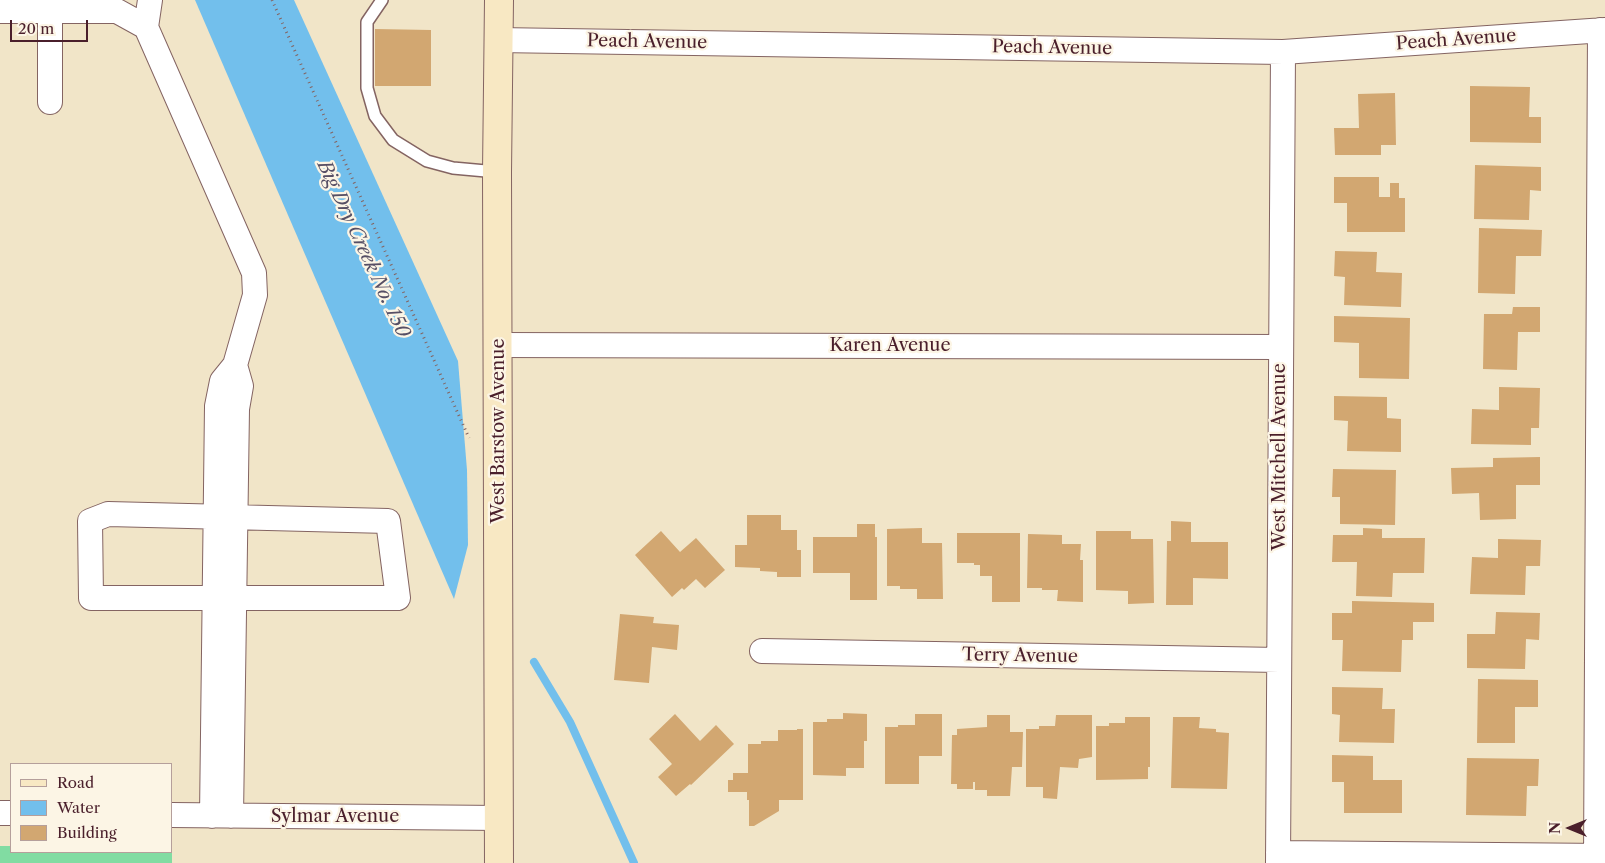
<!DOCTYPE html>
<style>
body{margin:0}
#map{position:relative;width:1605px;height:863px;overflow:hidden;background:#f1e5c8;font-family:"Libre Caslon Text",serif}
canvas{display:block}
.legend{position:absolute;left:10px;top:763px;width:162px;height:90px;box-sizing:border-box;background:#fcf5e5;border:1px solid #b59f9b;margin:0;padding:6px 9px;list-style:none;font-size:15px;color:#4a1f2b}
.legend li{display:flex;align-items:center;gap:10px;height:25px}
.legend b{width:25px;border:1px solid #b59f9b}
.north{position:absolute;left:1545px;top:803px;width:50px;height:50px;-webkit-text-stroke:4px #fcf5e5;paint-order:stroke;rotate:270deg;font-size:14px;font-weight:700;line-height:20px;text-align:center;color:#4a1f2b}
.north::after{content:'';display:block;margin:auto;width:18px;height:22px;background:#4a1f2b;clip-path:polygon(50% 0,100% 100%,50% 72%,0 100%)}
.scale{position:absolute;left:10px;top:20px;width:78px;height:22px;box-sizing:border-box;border:2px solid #4a1f2b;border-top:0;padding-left:6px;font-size:15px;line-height:18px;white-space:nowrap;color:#4a1f2b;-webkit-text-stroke:4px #fcf5e5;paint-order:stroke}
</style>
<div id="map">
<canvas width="1605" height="863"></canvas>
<ul class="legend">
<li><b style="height:6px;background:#f8e8c3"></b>Road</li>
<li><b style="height:14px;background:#72bfec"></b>Water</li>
<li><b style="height:14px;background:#d2a771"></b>Building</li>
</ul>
<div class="north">N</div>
<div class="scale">20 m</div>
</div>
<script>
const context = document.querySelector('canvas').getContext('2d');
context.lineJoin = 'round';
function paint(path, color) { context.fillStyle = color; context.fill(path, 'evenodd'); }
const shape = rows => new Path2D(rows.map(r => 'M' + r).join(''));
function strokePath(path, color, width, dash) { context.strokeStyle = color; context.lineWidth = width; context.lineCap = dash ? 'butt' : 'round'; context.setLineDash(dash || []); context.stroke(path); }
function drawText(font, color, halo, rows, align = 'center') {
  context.font = font + ' "Libre Caslon Text",serif'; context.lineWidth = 4.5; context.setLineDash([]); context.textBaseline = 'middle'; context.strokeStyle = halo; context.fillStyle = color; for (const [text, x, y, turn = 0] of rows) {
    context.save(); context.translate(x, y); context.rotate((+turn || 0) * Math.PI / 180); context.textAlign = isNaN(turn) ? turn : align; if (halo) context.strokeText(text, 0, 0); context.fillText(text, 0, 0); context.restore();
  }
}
paint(shape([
 [0,846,11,846,11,852,171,852,172,847,172,863,0,863]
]), '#81dca2');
paint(shape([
 [195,0,294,0,458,361,467,470,468,545,454,599]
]), '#72bfec');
strokePath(shape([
 [534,662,570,722,634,863]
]), '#72bfec', 8);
paint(shape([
 [375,29,431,30,431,86,375,86],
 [1470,86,1530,87,1529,117,1541,117,1541,143,1470,142],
 [1395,93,1396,145,1381,145,1381,155,1335,155,1334,128,1359,128,1358,94],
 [1475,165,1541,167,1541,191,1530,190,1529,220,1474,219],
 [1334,177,1379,177,1379,197,1390,197,1390,183,1399,183,1399,198,1405,198,1405,232,1347,232,1347,203,1334,203],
 [1479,228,1542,230,1541,256,1516,256,1515,294,1478,293],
 [1335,251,1377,252,1376,272,1402,273,1401,307,1344,305,1345,277,1334,276],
 [1513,307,1540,307,1540,332,1518,332,1517,370,1483,369,1484,314,1512,314],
 [1334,316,1410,318,1409,379,1359,378,1359,343,1334,342],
 [1499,387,1540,388,1539,428,1531,428,1531,445,1471,444,1472,409,1499,410],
 [1334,396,1387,397,1387,418,1401,419,1401,452,1347,451,1348,421,1334,420],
 [1540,457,1540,485,1516,485,1516,519,1480,520,1479,493,1452,494,1451,468,1493,467,1493,458],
 [1333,469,1396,470,1395,525,1340,524,1340,497,1332,497],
 [747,515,781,515,781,530,797,530,797,550,801,550,801,577,777,577,777,572,760,571,760,568,735,567,735,545,747,545],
 [1171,521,1191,522,1191,542,1228,542,1228,579,1193,578,1193,605,1166,605,1167,541,1171,541],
 [857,524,875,524,875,537,877,537,877,600,850,600,850,573,813,573,813,537,857,537],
 [922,528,922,543,942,543,943,599,917,599,917,589,900,589,900,586,887,586,887,529],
 [1363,528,1382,529,1382,538,1425,538,1424,573,1393,573,1392,597,1356,596,1357,562,1332,562,1333,535,1363,535],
 [661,531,680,552,696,538,725,570,705,588,696,579,684,590,682,588,672,597,635,555],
 [1096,531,1131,531,1131,539,1153,539,1154,603,1128,604,1128,591,1096,590],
 [957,533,1020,533,1020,602,992,602,992,576,980,576,980,565,974,565,974,563,957,563],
 [1028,534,1062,535,1062,544,1081,544,1080,560,1083,560,1083,602,1057,601,1058,590,1042,590,1042,588,1027,588],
 [1498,539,1541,540,1540,566,1526,566,1525,595,1470,594,1472,557,1498,558],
 [1352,601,1434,603,1434,622,1413,622,1413,640,1402,640,1401,672,1342,671,1343,640,1332,640,1332,613,1352,613],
 [1496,612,1540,613,1539,640,1526,639,1525,669,1467,668,1467,634,1495,634],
 [620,614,654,617,653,623,679,625,677,650,652,647,649,683,614,680],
 [1478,679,1538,680,1538,707,1515,707,1515,743,1477,743],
 [1332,687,1383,688,1382,709,1395,709,1394,743,1339,742,1340,715,1332,714],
 [843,713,867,714,867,741,864,741,864,768,846,768,846,776,813,775,813,722,827,722,827,719,843,719],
 [675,714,700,741,716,725,734,744,691,785,690,784,676,796,658,777,672,764,649,739],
 [915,714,942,714,942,756,919,756,919,784,885,784,885,727,898,727,898,725,915,725],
 [987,715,1010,715,1010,732,1023,732,1022,767,1012,767,1010,796,987,796,987,790,975,790,975,782,973,782,973,789,957,789,957,784,951,784,952,735,957,735,957,729,987,727],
 [1056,715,1092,715,1092,757,1079,759,1078,768,1060,767,1057,799,1043,798,1043,787,1026,787,1026,729,1039,729,1039,726,1055,726],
 [1125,717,1150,717,1150,767,1148,767,1148,779,1096,780,1096,726,1109,726,1109,723,1125,723],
 [1173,717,1200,717,1199,728,1216,729,1216,732,1229,733,1227,789,1171,788],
 [797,729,803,729,803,800,779,800,779,811,754,826,749,826,749,800,747,800,747,792,728,792,728,780,733,780,733,773,748,773,748,744,761,744,761,741,778,741,778,730,797,730],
 [1332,755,1373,756,1373,780,1402,780,1402,813,1344,813,1344,782,1332,782],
 [1467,758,1539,759,1538,786,1527,786,1526,816,1466,815]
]), '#d2a771');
const lane = shape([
 [382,0,367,22,367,88,375,116,393,140,427,161,453,168,497,172]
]);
const street = shape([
 [150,0,146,27,254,273,255,295,235,365,222,381,217,406,212,816],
 [0,11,117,11,146,27],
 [50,11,50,102],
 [497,40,1283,52,1605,30],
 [498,345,1281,347],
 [108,514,388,521,398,598,91,598,90,521,108,514],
 [762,651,1279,660],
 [0,813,11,813],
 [171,815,500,818],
 [231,816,237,409,241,386,235,365],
 [1278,853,1605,856],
 [1278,863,1283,52],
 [1596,863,1600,30]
]);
const secondary = shape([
 [499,0,497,172,499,863]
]);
strokePath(lane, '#846462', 14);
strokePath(street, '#846462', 26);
strokePath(secondary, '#846462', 30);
strokePath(shape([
 [272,0,469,438]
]), '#846462', 3, [1, 4]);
strokePath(lane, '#fff', 11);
strokePath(street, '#fff', 24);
strokePath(secondary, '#f8e8c3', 28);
drawText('18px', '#4a1f2b', '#fcf5e5', [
 ["Peach Avenue",1456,40,-4],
 ["Peach Avenue",647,42,1],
 ["Peach Avenue",1052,48,1],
 ["Karen Avenue",890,346],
 ["West Barstow Avenue",499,431,-90],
 ["West Mitchell Avenue",1280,457,-90],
 ["Terry Avenue",1020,656,1],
 ["Sylmar Avenue",335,817]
]);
drawText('italic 19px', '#564f65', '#fcf5e5', [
 ["Big Dry Creek No. 150",363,249,65]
]);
</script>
